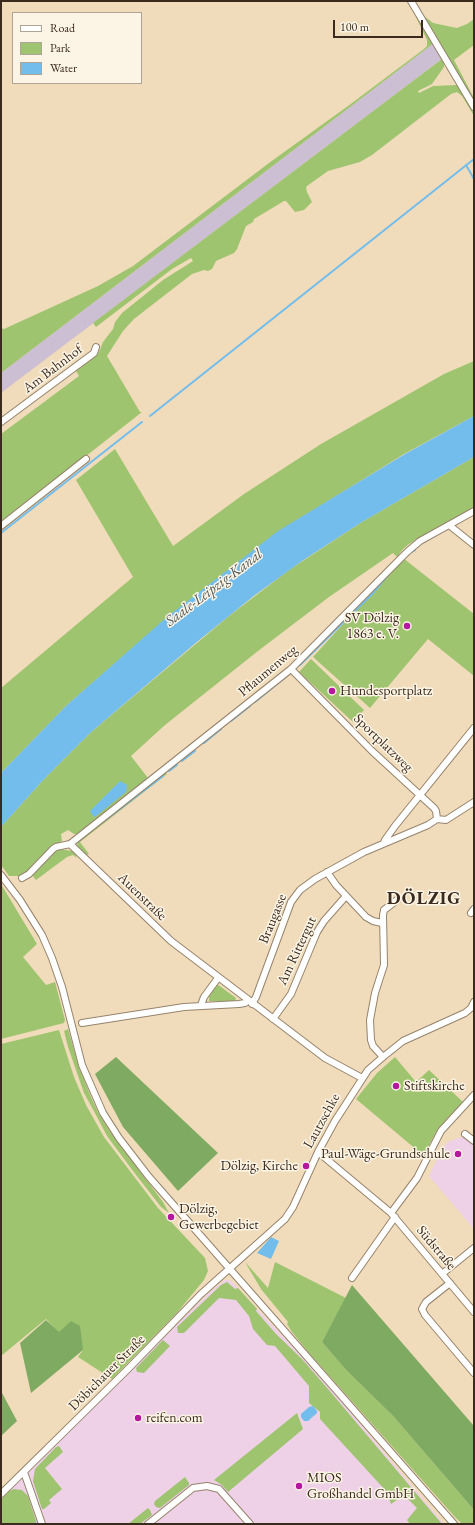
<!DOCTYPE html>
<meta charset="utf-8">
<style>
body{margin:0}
#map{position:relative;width:475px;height:1525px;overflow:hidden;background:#f0dcbb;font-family:"EB Garamond",serif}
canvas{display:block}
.frame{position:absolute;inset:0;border:2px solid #3b2a1e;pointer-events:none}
.legend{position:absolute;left:12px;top:12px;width:130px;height:72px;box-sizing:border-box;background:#fcf5e5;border:1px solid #afa495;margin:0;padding:5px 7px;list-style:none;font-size:12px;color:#3b2a1e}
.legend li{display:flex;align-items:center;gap:8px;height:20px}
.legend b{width:20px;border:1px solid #afa495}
.scale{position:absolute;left:333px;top:20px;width:90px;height:18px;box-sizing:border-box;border:2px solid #3b2a1e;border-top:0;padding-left:5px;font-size:12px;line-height:14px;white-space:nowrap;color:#3b2a1e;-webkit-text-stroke:3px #fcf5e5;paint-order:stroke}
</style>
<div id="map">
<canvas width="475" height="1525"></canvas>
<div class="frame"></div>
<ul class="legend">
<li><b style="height:5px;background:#fff"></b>Road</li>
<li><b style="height:11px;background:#9fc46f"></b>Park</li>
<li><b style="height:11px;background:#73bdec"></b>Water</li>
</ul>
<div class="scale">100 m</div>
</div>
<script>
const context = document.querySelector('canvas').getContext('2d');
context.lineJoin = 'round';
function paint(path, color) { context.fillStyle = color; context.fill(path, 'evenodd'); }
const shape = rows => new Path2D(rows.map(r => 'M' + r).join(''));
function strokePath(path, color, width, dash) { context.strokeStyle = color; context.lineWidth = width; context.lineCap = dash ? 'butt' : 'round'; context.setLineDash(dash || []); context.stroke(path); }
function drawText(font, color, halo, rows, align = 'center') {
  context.font = font + ' "EB Garamond",serif'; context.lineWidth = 3; context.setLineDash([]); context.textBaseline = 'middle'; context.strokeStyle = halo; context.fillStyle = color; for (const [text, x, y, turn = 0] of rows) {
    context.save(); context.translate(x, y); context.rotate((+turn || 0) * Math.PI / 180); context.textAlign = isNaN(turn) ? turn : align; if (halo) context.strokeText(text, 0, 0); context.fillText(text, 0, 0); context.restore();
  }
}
paint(shape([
 [464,1136,474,1143,474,1229,429,1176,443,1147,448,1142],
 [225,1280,229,1280,233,1283,322,1378,444,1524,1,1524,1,1493,115,1385,210,1292]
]), '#eed0e7');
paint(shape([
 [434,43,442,59,1,393,1,373]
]), '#ccbed3');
paint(shape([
 [413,11,417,14,434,43,1,373,1,328,4,329,98,286,133,266,269,163,348,106,424,49,427,46,427,40],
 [424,16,433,23,457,28,467,24,474,19,474,45,454,60,474,98,474,102,423,17],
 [442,59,444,63,444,67,432,84,418,91,419,93,433,86,457,85,474,111,474,116,462,96,457,92,451,94,372,155,360,162,328,171,307,186,306,188,307,192,312,202,304,210,295,212,286,201,284,201,254,219,253,222,246,226,237,249,234,253,216,261,212,269,208,271,204,270,192,274,134,319,123,331,107,356,140,412,142,412,1,523,1,434,79,376,76,371,99,352,103,342,113,329,115,322,122,313,163,280,193,261,191,258,172,269,96,327,93,323],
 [474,361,474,416,404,454,278,532,168,617,67,705,1,773,1,688,133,577,76,480,115,449,173,546,244,494,321,444,444,374],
 [474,457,474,507,409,544,403,549,397,557,393,553,329,597,258,651,165,725,131,756,148,778,78,834,74,834,68,830,61,834,62,841,56,844,26,874,20,876,9,876,1,865,1,827,45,778,90,733,229,616,289,570,362,522],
 [403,558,474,614,474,676,428,639,370,708,313,657],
 [311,659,364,710,353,722,299,672],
 [165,772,167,774,80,842,89,854,85,856,77,846,78,840],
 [59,849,72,851,74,852,77,858,73,855,67,857,36,880,32,875,54,851],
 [1,884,37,944,23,957,46,985,55,982,65,1020,64,1023,1,1039],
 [217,984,236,998,235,1002,209,1001,209,996],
 [68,1029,79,1067,91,1097,99,1114,109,1130,163,1202,169,1213,161,1207,133,1171,107,1136,96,1115,84,1093,68,1047,64,1031],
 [59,1030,74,1077,86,1105,104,1137,158,1208,205,1258,208,1271,204,1280,176,1314,112,1379,78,1357,83,1350,59,1333,46,1319,1,1356,1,1044],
 [395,1057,416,1082,429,1070,463,1102,437,1131,430,1143,424,1156,356,1099,377,1073],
 [245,1262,268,1288,275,1262,346,1298,322,1342,346,1370,393,1416,474,1510,474,1524,462,1524,454,1516,309,1353,292,1332,287,1324,288,1322,261,1289],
 [227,1282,235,1289,238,1288,257,1309,256,1311,276,1334,302,1359,328,1389,442,1524,410,1524,407,1520,417,1508,404,1495,391,1504,387,1492,320,1419,320,1412,309,1403,309,1386,275,1346,267,1345,253,1329,249,1316,236,1300,219,1298,184,1333,178,1333,177,1327,221,1285],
 [163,1340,170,1346,144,1373,137,1372,136,1368],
 [297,1413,303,1429,228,1492,222,1485,214,1480],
 [59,1446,63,1452,45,1468,62,1489,49,1500,51,1503,44,1509,42,1509,33,1481,35,1469,56,1447],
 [185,1477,189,1483,189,1485,160,1508,156,1507,154,1504,155,1501],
 [14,1489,22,1490,28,1496,37,1524,1,1524,1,1499,9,1491],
 [148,1508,150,1510,152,1515,140,1524,128,1524]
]), '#9fc46f');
paint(shape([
 [116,1057,218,1153,178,1191,123,1127,95,1074],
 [352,1285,474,1426,474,1510,393,1416,346,1370,322,1342],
 [46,1320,59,1332,71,1321,80,1326,83,1350,31,1393,20,1343],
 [1,1391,17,1421,1,1436]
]), '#7faa62');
paint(shape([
 [474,416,474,457,362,522,302,561,255,595,198,641,90,733,45,778,1,827,1,773,67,705,167,617,278,531,405,454],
 [120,781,127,785,126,792,95,817,93,816,90,811],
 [271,1237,279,1241,271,1259,257,1253],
 [313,1406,317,1411,317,1413,308,1421,304,1421,301,1417,301,1414,309,1407]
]), '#73bdec');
strokePath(shape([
 [466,165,474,179],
 [150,416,474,159],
 [1,533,142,422],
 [409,553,415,550],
 [300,665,373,593,388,575],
 [255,702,288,675],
 [231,721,250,706],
 [204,743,221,729],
 [182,761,195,751],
 [169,771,177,765],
 [104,821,163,776]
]), '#73bdec', 2);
const minor = shape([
 [411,1,474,107],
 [1,422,94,353,96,347],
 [449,525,474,545],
 [1,526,86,459],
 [291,669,372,751,434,808,436,811,437,819],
 [437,819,446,820,474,802],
 [384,843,385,840,395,826,474,728],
 [70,844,171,941,325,1058,362,1078],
 [327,872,336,885,366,917,373,921,382,923],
 [1,875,20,900,42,935,52,958,62,987,82,1065,103,1113,119,1138,149,1177,454,1524],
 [22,878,29,874,53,849,56,847,70,844,291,669,407,552,420,541,474,511],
 [471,913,474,909],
 [252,1004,256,997,291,902,300,890,315,879,364,852,428,825,437,819],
 [201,1005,204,997,218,978],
 [273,1019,291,994,317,932,324,921,346,896],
 [82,1023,184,1007,239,1004,245,1003,248,1001],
 [383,1057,373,1046,371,1040,370,1020,375,993,384,965,383,915,384,910,397,900],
 [465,1134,474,1141],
 [318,1152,391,1213,474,1312],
 [391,1213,417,1178,441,1131,474,1095],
 [442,1274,474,1248],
 [352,1278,395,1217],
 [450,1283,426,1302,422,1309,425,1315,474,1373],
 [24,1472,42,1524],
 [1,1494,128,1369,201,1294,285,1219,293,1207,318,1152,335,1121,368,1070,383,1057,403,1041,465,1013,471,1008,474,1002],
 [148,1524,193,1488,207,1486,219,1489,250,1524]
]);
strokePath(minor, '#96836c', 8);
strokePath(minor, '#fff', 6);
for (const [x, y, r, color] of [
 [407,626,4,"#b5179e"],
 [332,691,4,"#b5179e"],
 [396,1086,4,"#b5179e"],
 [458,1154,4,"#b5179e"],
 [306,1166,4,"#b5179e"],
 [171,1217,4,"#b5179e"],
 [138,1418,4,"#b5179e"],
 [299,1486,4,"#b5179e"]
]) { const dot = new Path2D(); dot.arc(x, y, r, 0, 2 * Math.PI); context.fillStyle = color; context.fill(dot); strokePath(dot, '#fcf5e5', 1.5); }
drawText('14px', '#3b2a1e', '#fcf5e5', [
 ["Am Bahnhof",53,369,-37],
 ["Pflaumenweg",268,671,-40],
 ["Sportplatzweg",383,743,44],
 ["Auenstraße",142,897,44],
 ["Braugasse",273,919,-68],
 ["Am Rittergut",297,951,-65],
 ["Lautzschke",322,1121,-61],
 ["Südstraße",436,1248,50],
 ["Döbichauer Straße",107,1373,-45]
]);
drawText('14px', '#3b2a1e', '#fcf5e5', [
 ["SV Dölzig",399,618,"right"],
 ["1863 e. V.",399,634,"right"],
 ["Hundesportplatz",340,691],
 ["Stiftskirche",404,1086],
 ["Paul-Wäge-Grundschule",450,1154,"right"],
 ["Dölzig, Kirche",298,1166,"right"],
 ["Dölzig,",179,1209],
 ["Gewerbegebiet",179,1225],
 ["reifen.com",146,1418],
 ["MIOS",307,1478],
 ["Großhandel GmbH",307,1494]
], 'left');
drawText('italic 15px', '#4c565c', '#fcf5e5', [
 ["Saale-Leipzig-Kanal",214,588,-37]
]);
context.letterSpacing = '1px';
drawText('bold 18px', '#3b2a1e', '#fcf5e5', [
 ["DÖLZIG",424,899]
]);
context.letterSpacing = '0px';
</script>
